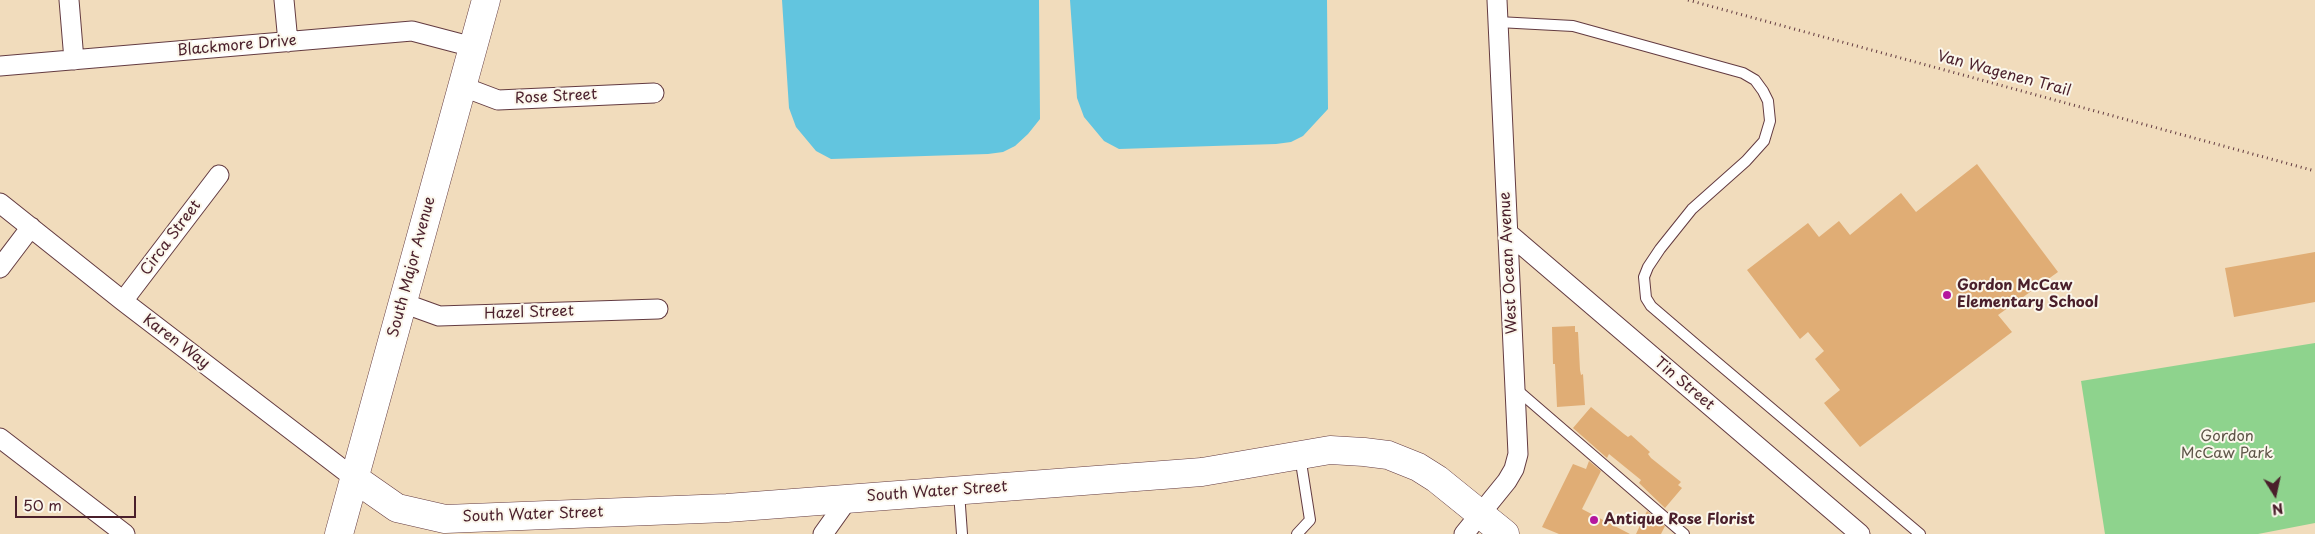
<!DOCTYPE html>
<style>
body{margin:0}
#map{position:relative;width:2315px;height:534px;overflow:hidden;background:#f1dcbc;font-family:"Playpen Sans",sans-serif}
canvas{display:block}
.north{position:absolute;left:2250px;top:469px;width:50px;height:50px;-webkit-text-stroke:4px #fbf7ec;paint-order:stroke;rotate:170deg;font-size:14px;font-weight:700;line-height:20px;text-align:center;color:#4a1f2b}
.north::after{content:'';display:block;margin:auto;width:18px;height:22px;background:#4a1f2b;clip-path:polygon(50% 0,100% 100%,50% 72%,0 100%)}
.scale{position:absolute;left:15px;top:496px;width:121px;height:22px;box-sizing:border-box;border:2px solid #4a1f2b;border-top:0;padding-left:6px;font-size:15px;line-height:18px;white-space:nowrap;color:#4a1f2b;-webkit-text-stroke:4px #fbf7ec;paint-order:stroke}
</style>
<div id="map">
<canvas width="2315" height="534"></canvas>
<div class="north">N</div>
<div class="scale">50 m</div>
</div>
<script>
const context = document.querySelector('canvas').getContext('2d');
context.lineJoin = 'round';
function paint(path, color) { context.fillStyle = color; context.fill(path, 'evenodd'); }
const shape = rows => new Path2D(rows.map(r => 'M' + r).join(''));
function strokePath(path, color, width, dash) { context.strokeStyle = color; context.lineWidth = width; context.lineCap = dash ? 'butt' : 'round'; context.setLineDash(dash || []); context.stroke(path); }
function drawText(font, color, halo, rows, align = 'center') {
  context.font = font + ' "Playpen Sans",sans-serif'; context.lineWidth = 4; context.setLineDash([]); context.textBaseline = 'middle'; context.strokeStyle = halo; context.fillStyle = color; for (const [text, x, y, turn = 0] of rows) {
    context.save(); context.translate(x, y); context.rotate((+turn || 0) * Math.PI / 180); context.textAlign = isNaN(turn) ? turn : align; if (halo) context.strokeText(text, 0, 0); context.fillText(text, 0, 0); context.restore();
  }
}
paint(shape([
 [2315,343,2315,523,2258,534,2105,534,2081,381]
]), '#8ed38d');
paint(shape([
 [782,0,1039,0,1040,119,1028,134,1015,146,1003,152,988,154,831,159,816,151,796,127,789,108],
 [1070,0,1327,0,1328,109,1303,136,1291,142,1276,144,1119,149,1104,141,1084,117,1077,98]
]), '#62c5df');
paint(shape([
 [1977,164,2058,272,1998,315,2012,332,1860,447,1824,403,1840,390,1815,359,1824,351,1808,332,1800,339,1747,270,1808,223,1819,237,1839,221,1850,235,1901,193,1916,212],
 [2315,252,2315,302,2234,317,2225,268],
 [1575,326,1575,332,1578,332,1580,370,1581,375,1583,374,1585,405,1557,407,1555,364,1553,364,1552,327],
 [1591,407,1624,434,1628,437,1631,435,1650,452,1648,454,1651,458,1681,482,1678,485,1682,488,1665,508,1639,483,1641,480,1609,454,1607,458,1573,428],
 [1589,461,1601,471,1582,509,1630,534,1559,534,1542,527,1573,464,1586,469],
 [1647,511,1665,526,1661,534,1636,534]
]), '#e0ad75');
const service = shape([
 [1498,22,1573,26,1743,73,1755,80,1763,91,1768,101,1770,121,1764,141,1746,161,1692,209,1660,249,1648,267,1644,277,1646,298,1651,306,1700,348,1920,534],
 [1516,389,1684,534],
 [959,492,962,534],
 [1297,534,1310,520,1300,456]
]);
const minor = shape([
 [69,0,74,60],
 [284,0,288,42],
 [0,66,412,31,473,47],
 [461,86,498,100,654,93],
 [0,203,123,301,354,478],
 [1508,233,1860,534],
 [0,268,31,227],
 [123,301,219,175],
 [403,303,439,316,658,309],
 [0,438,125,534],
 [823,534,848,499],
 [1464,534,1507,481,1514,469,1518,454,1497,0]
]);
const secondary = shape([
 [354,478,397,508,445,519,727,508,1202,472,1330,450,1364,452,1388,455,1418,467,1437,479,1505,534],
 [339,534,486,0]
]);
strokePath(service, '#633b41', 12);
strokePath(minor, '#633b41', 21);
strokePath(secondary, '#633b41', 29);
strokePath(shape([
 [1688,0,2315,171]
]), '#633b41', 3, [1, 4]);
strokePath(service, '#fff', 10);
strokePath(minor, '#fff', 19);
strokePath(secondary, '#fff', 28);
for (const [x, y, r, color] of [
 [1947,295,5,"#b5179e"],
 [1594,520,5,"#b5179e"]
]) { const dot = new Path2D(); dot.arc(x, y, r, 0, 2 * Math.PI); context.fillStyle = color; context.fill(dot); strokePath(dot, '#fbf7ec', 2); }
drawText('15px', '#4a1f2b', '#fbf7ec', [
 ["Blackmore Drive",237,46,-5],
 ["Van Wagenen Trail",2004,74,15],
 ["Rose Street",556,97,-3],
 ["Circa Street",171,238,-53],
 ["West Ocean Avenue",1509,263,-93],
 ["South Major Avenue",412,267,-75],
 ["Hazel Street",529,313,-2],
 ["Karen Way",176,342,37],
 ["Tin Street",1684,384,40],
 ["South Water Street",937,492,-4],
 ["South Water Street",533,515,-2]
]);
drawText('bold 15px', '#4a1f2b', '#fbf7ec', [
 ["Gordon McCaw",1957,286],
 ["Elementary School",1957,303],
 ["Antique Rose Florist",1604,520]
], 'left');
drawText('15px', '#5e5548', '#fbf7ec', [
 ["Gordon",2227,437],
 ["McCaw Park",2227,454]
]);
</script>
